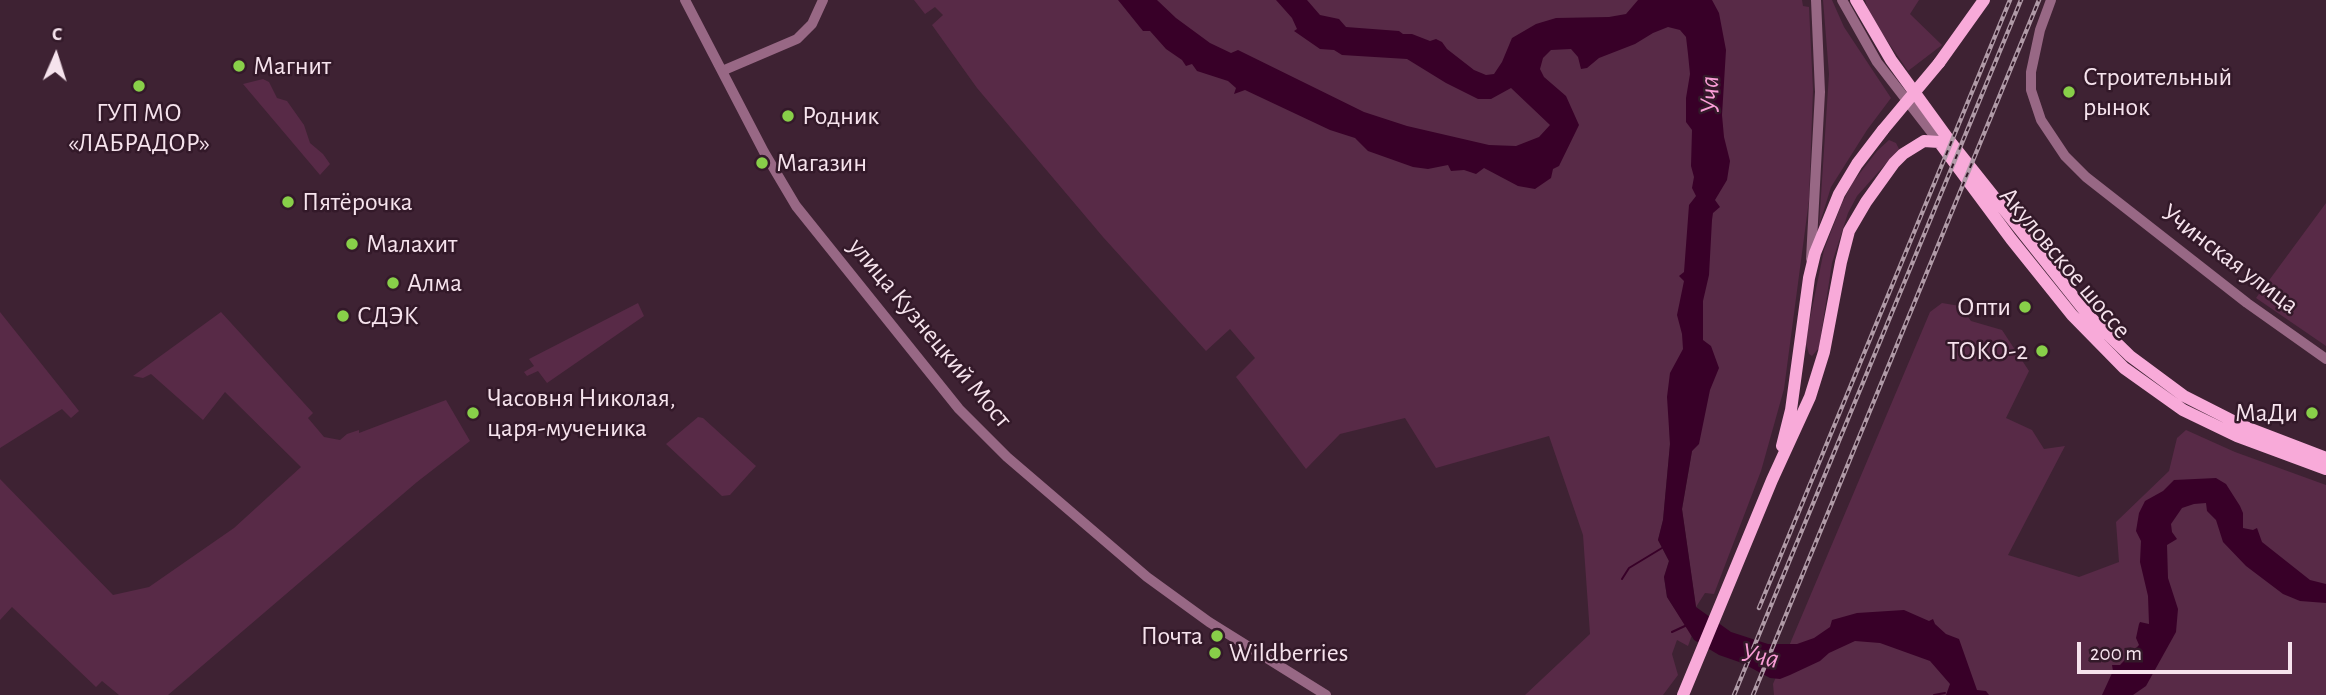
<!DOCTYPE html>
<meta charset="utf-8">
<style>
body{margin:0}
#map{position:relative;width:2326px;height:695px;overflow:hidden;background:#3e2233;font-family:"Alegreya Sans",sans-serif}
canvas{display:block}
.north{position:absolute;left:21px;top:21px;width:70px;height:70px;-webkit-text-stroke:5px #331929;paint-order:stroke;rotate:3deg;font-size:19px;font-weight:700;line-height:28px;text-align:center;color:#f6e3ed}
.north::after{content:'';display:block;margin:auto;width:24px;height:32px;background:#f6e3ed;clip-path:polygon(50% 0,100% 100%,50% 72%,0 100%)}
.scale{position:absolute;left:2077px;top:642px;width:215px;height:32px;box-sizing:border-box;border:4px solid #f6e3ed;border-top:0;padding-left:9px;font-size:21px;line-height:24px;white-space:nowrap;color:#f6e3ed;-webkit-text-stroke:5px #331929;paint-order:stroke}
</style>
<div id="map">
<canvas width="2326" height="695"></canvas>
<div class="north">С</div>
<div class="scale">200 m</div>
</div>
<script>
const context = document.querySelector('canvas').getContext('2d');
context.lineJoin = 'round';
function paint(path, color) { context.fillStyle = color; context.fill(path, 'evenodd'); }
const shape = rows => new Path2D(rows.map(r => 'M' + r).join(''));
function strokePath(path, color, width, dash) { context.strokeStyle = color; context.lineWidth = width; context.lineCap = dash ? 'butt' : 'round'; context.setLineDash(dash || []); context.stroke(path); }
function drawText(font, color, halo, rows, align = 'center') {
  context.font = font + ' "Alegreya Sans",sans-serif'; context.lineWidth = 5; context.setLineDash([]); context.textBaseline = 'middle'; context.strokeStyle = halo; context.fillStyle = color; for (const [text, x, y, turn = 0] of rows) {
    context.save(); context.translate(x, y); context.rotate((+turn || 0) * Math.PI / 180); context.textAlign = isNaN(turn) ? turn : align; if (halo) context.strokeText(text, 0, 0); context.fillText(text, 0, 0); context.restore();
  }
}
paint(shape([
 [914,0,1802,0,1803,6,1809,7,1813,90,1809,200,1784,389,1761,471,1714,594,1705,593,1696,607,1682,509,1692,451,1695,446,1669,412,1670,444,1663,520,1658,540,1669,561,1664,577,1667,597,1692,635,1688,646,1677,640,1672,654,1678,675,1663,695,1525,695,1590,634,1583,535,1549,436,1436,468,1405,418,1340,434,1306,469,1236,377,1255,358,1230,329,1206,351,1103,237,977,88,932,25,943,15,935,7,925,14],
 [1823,0,1832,0,1844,27,1891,98,1867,130,1831,187,1819,226,1829,74],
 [1865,0,1919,0,1910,14,1942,45,1908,71,1870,16],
 [263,79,269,82,277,98,287,101,304,125,310,143,323,154,330,164,320,175,243,84],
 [1889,140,1896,143,1899,149,1857,196,1848,213,1832,263,1819,348,1812,356,1809,354,1806,344,1808,328,1824,250,1842,203,1853,182,1877,151],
 [2326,203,2326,346,2256,298],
 [638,303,644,316,547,383,538,371,527,376,524,372,534,366,529,359],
 [1942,303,1960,306,1971,321,2002,330,2029,371,2006,418,2032,430,2044,449,2065,446,2008,555,2079,577,2119,562,2116,522,2169,471,2177,438,2186,430,2235,452,2326,485,2326,695,1774,695,1773,684,1930,312],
 [0,312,79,411,71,418,62,409,0,448],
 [221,312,313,413,308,418,324,437,340,440,347,434,359,430,359,433,446,400,470,441,417,482,168,695,119,695,102,681,96,687,12,607,0,620,0,479,113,595,149,587,234,528,301,467,225,392,203,420,151,374,143,378,133,376],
 [698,417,703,418,756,466,730,495,722,496,666,444]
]), '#582a47');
paint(shape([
 [1118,0,1157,0,1176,18,1210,43,1231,53,1238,50,1364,112,1407,126,1489,145,1516,146,1539,137,1550,125,1511,88,1491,99,1478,99,1446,83,1407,59,1342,55,1334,50,1320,49,1294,31,1297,29,1292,18,1276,0,1307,0,1320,15,1339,19,1346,27,1399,31,1403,34,1412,34,1430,41,1436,39,1442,42,1447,49,1474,70,1486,75,1494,74,1502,62,1512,38,1536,24,1556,18,1609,17,1626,14,1638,0,1712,0,1719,13,1726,50,1722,115,1724,137,1730,161,1727,180,1715,200,1720,207,1713,213,1712,220,1709,275,1703,301,1703,340,1711,346,1719,368,1710,390,1699,444,1692,451,1682,509,1696,607,1731,632,1768,644,1797,644,1814,638,1830,627,1832,620,1857,613,1904,610,1929,621,1933,619,1935,624,1946,634,1959,639,1977,690,1986,691,1989,695,1946,695,1950,684,1930,661,1880,643,1855,641,1829,653,1820,661,1790,675,1780,679,1770,678,1742,663,1719,655,1694,640,1667,597,1664,577,1669,561,1658,540,1663,520,1670,444,1667,397,1670,373,1683,349,1682,334,1677,315,1684,281,1679,276,1684,272,1689,205,1696,196,1692,188,1694,177,1691,166,1692,130,1686,122,1686,98,1690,74,1688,54,1686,37,1680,30,1668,27,1653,33,1635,44,1599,58,1587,68,1581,69,1578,57,1571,49,1551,50,1543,58,1540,69,1544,77,1566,96,1579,125,1559,166,1553,169,1551,178,1535,189,1518,186,1484,168,1476,174,1464,170,1451,171,1448,165,1428,169,1413,167,1368,151,1355,138,1330,130,1245,90,1234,94,1236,88,1228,81,1197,71,1192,64,1186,66,1182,60,1166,49,1150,31,1143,31],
 [2216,478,2226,484,2240,506,2243,513,2243,528,2253,530,2257,528,2262,542,2310,580,2326,584,2326,603,2300,601,2283,594,2246,566,2223,542,2216,520,2207,511,2206,503,2194,504,2182,508,2171,524,2172,532,2177,539,2167,545,2168,578,2178,609,2176,632,2146,686,2133,695,2102,695,2113,671,2112,665,2120,665,2139,645,2136,638,2139,624,2140,622,2149,624,2148,596,2140,562,2141,541,2136,531,2139,513,2145,501,2163,491,2174,480]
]), '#380028');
strokePath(shape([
 [1622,579,1629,568,1662,548],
 [1672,632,1687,625],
 [1934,695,1945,693]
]), '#380028', 2);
strokePath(shape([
 [685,0,764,152,796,206,959,409,1007,457,1147,577,1209,622,1326,695],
 [1842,0,1877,62,1939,142],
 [2051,0,2040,30,2031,72,2031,90,2041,120,2065,156,2086,177,2247,303,2326,359],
 [722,71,797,39,812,24,823,0],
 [1811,259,1820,92,1816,0]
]), '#986885', 10);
strokePath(shape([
 [1856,0,1891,60,1952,144,2088,315,2130,356,2184,396,2243,426,2326,458],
 [1939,63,1984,0],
 [1782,446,1791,410,1809,278,1815,253,1839,194,1857,164,1883,130],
 [1683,695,1772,480,1810,397,1824,352,1841,262,1849,231,1866,202,1894,163,1903,154,1924,141,1939,142,2011,239,2072,315,2124,368,2183,410,2237,436,2326,469]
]), '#f8aad9', 12);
const rail = shape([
 [1759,608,2010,0],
 [1734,695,2021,0],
 [1753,695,2039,0]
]);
strokePath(rail, '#b09aa7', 4.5);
strokePath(rail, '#331929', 2, [5]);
strokePath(shape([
 [1883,130,1939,63]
]), '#f8aad9', 12);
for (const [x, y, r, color] of [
 [239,66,7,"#88cf49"],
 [139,86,7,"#88cf49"],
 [2069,92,7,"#88cf49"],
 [788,116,7,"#88cf49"],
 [762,163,7,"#88cf49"],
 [288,202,7,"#88cf49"],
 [352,244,7,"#88cf49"],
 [393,283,7,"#88cf49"],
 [2025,307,7,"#88cf49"],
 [343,316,7,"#88cf49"],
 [2042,351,7,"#88cf49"],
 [473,413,7,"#88cf49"],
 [2312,413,7,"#88cf49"],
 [1217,636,7,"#88cf49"],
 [1215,653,7,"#88cf49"]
]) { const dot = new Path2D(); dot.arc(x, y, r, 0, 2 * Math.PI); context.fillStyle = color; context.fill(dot); strokePath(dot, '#331929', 2.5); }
drawText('26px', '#f6e3ed', '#331929', [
 ["Магнит",253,66],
 ["Строительный",2083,77],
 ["рынок",2083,107],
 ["ГУП МО",139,113,"center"],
 ["«ЛАБРАДОР»",139,143,"center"],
 ["Родник",802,116],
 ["Магазин",776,163],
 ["Пятёрочка",302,202],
 ["Малахит",366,244],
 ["Алма",407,283],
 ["Опти",2011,307,"right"],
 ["СДЭК",357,316],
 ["ТОКО-2",2028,351,"right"],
 ["Часовня Николая,",487,398],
 ["царя-мученика",487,428],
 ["МаДи",2298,413,"right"],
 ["Почта",1203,636,"right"],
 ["Wildberries",1229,653]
], 'left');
drawText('26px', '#f6e3ed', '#331929', [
 ["Учинская улица",2230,259,37],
 ["Акуловское шоссе",2065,263,50],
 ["улица Кузнецкий Мост",930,333,50]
]);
drawText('italic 28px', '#f99dd6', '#331929', [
 ["Уча",1710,95,-91],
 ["Уча",1760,656,12]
]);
</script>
